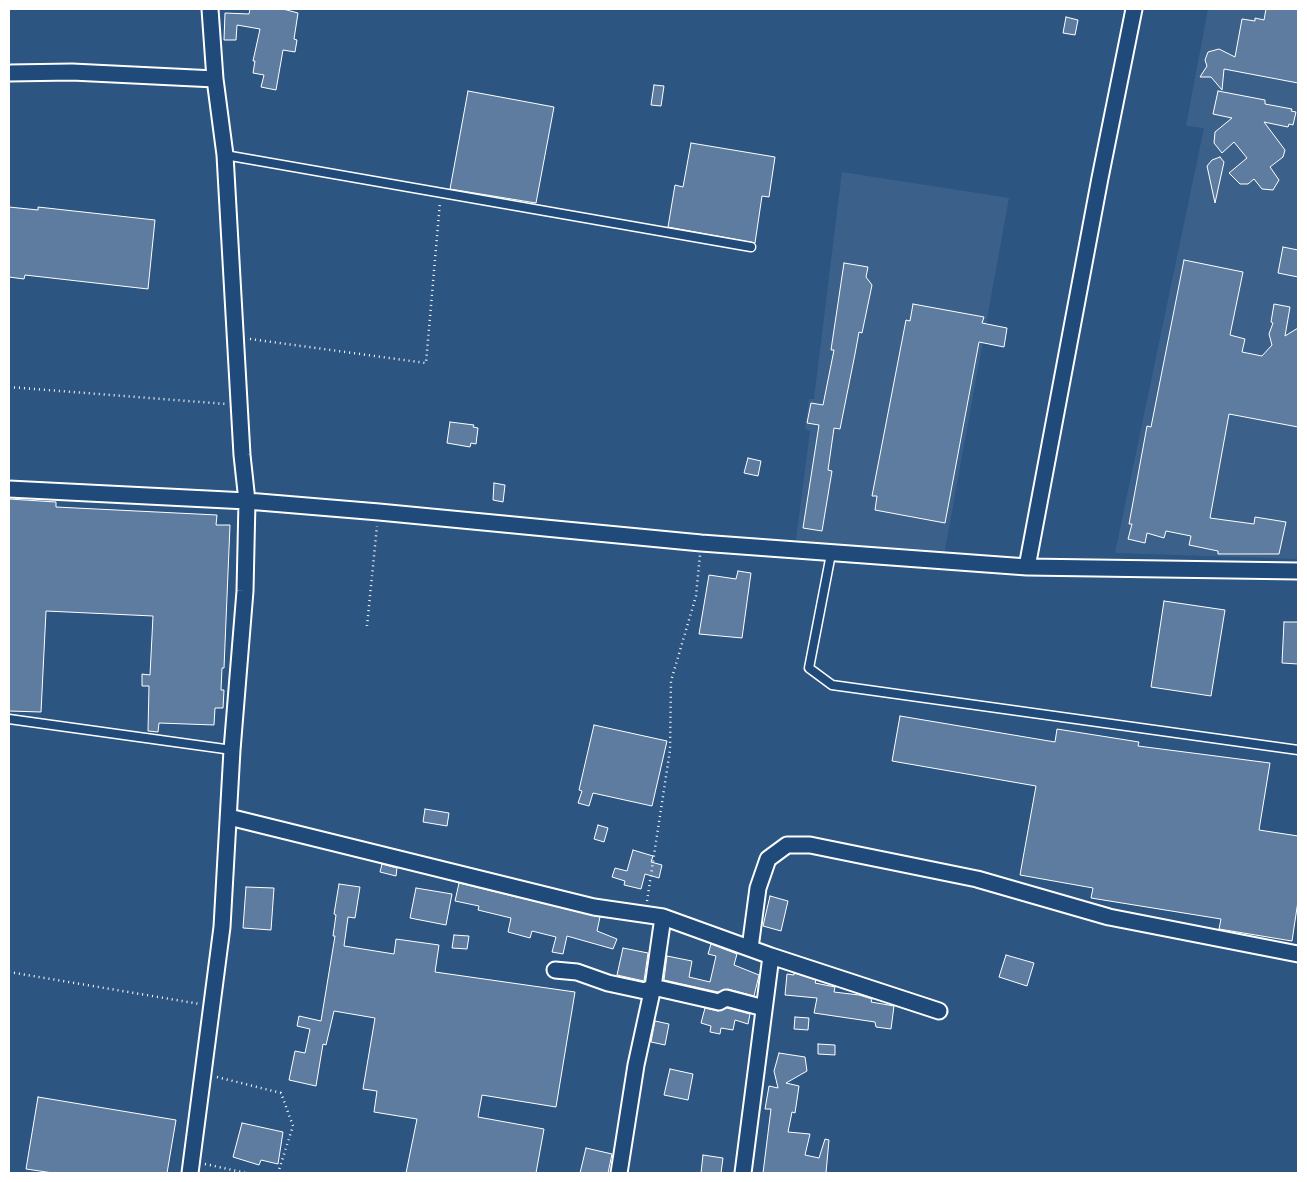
<!DOCTYPE html>
<style>
body{margin:0}
#map{position:relative;width:1307px;height:1182px;overflow:hidden;background:#2c5582;font-family:"Patrick Hand",sans-serif}
canvas{display:block}
.frame{position:absolute;inset:0;border:10px solid #fff;pointer-events:none}
</style>
<div id="map">
<canvas width="1307" height="1182"></canvas>
<div class="frame"></div>
</div>
<script>
const context = document.querySelector('canvas').getContext('2d');
context.lineJoin = 'round';
function paint(path, color) { context.fillStyle = color; context.fill(path, 'evenodd'); }
const shape = rows => new Path2D(rows.map(r => 'M' + r).join(''));
function strokePath(path, color, width, dash) { context.strokeStyle = color; context.lineWidth = width; context.lineCap = dash ? 'butt' : 'round'; context.setLineDash(dash || []); context.stroke(path); }
paint(shape([
 [1208,9,1298,9,1298,559,1115,553,1204,128,1186,126],
 [842,172,1009,198,944,555,796,540,810,431,805,429,809,399,814,399]
]), '#3b618b');
const building = shape([
 [250,9,283,9,298,13,294,39,297,40,295,52,283,50,276,90,261,87,264,75,253,73,255,61,253,61,260,29,237,25,236,40,224,40,225,13,249,14,250,9],
 [1266,9,1298,9,1298,83,1224,69,1222,90,1211,77,1200,77,1207,66,1205,60,1208,52,1219,49,1235,57,1242,19,1255,21,1255,18,1264,20,1266,9],
 [1066,17,1078,20,1075,35,1063,33,1066,17],
 [654,85,664,86,661,106,651,105,654,85],
 [468,91,554,107,536,203,450,189,468,91],
 [1218,91,1265,100,1265,104,1292,109,1291,111,1296,112,1293,125,1289,124,1288,127,1264,122,1285,150,1283,157,1270,167,1279,180,1273,190,1262,189,1254,179,1248,184,1240,184,1229,173,1247,158,1234,142,1222,153,1214,143,1215,132,1232,118,1213,114,1218,91],
 [691,143,775,157,769,197,762,196,755,243,668,227,675,185,683,187,691,143],
 [1220,157,1224,162,1215,203,1207,166,1212,160,1220,157],
 [9,207,38,210,38,207,155,220,148,289,25,275,24,279,9,277,9,207],
 [1283,247,1298,250,1298,277,1278,273,1283,247],
 [1184,260,1243,272,1230,335,1245,339,1242,352,1262,356,1272,345,1269,334,1273,323,1271,322,1274,304,1290,307,1285,336,1298,328,1298,427,1229,414,1210,518,1254,524,1255,517,1286,522,1279,554,1218,554,1218,551,1189,545,1191,536,1166,531,1164,538,1147,533,1145,543,1128,539,1132,524,1129,524,1147,426,1151,427,1184,260],
 [844,263,868,267,866,277,872,285,862,333,859,332,855,354,840,429,834,428,828,470,832,471,822,531,803,528,819,425,807,423,811,403,823,405,834,350,831,350,844,263],
 [913,304,984,317,982,323,1007,328,1004,347,979,342,945,523,875,510,877,496,872,496,906,320,910,321,913,304],
 [450,422,474,425,473,427,478,428,476,444,471,443,470,447,447,443,450,422],
 [748,458,761,461,758,476,744,473,748,458],
 [494,483,505,485,503,502,493,500,494,483],
 [9,499,56,502,56,507,217,515,216,525,230,525,224,668,222,668,221,690,224,690,223,708,215,708,214,725,159,723,158,732,148,731,149,686,142,686,142,674,150,675,153,616,46,611,41,712,9,711,9,499],
 [738,571,751,573,742,638,699,634,709,575,736,579,738,571],
 [1164,601,1225,610,1211,696,1151,687,1164,601],
 [1284,622,1298,622,1298,664,1282,663,1284,622],
 [900,716,1055,742,1057,729,1139,742,1138,746,1270,763,1259,830,1298,836,1298,901,1292,941,1219,929,1221,919,1091,898,1093,888,1020,875,1036,786,892,761,900,716],
 [594,725,667,741,652,806,593,793,589,806,578,803,582,791,579,790,594,725],
 [425,809,449,813,447,826,423,822,425,809],
 [598,825,608,828,604,842,594,839,598,825],
 [633,850,653,856,651,862,662,865,659,878,645,874,641,889,624,885,625,881,612,877,615,868,627,871,633,850],
 [382,864,397,868,396,876,380,872,382,864],
 [459,883,600,917,597,931,617,939,613,949,567,936,563,954,552,952,556,937,532,931,530,938,508,932,511,918,478,910,479,906,455,901,459,883],
 [339,884,360,887,355,918,348,917,344,946,394,954,396,939,439,945,435,972,575,992,556,1107,482,1095,478,1117,544,1129,536,1173,406,1173,417,1119,374,1112,377,1091,363,1089,375,1018,334,1011,326,1045,323,1044,316,1086,289,1080,295,1051,305,1053,310,1029,297,1026,299,1016,321,1021,335,936,333,936,336,915,334,914,339,884],
 [246,887,274,888,271,930,243,928,246,887],
 [416,888,452,894,446,925,410,918,416,888],
 [770,896,788,901,781,931,763,926,770,896],
 [454,935,469,936,467,949,452,948,454,935],
 [711,944,737,954,734,965,759,975,754,996,728,989,718,992,664,980,667,956,692,961,689,977,710,982,716,956,708,954,711,944],
 [623,948,648,953,644,981,617,975,623,948],
 [1006,955,1034,963,1027,986,999,977,1006,955],
 [794,973,816,980,815,983,835,987,834,992,859,995,872,999,871,1002,894,1006,891,1029,876,1027,875,1022,814,1013,817,998,785,995,787,974,794,975,794,973],
 [705,1008,718,1011,727,1008,750,1014,748,1024,735,1020,733,1030,721,1028,720,1034,710,1032,711,1026,701,1023,705,1008],
 [795,1017,809,1018,808,1030,794,1029,795,1017],
 [655,1021,669,1024,665,1045,651,1042,655,1021],
 [818,1044,835,1045,835,1055,818,1054,818,1044],
 [779,1053,805,1057,807,1071,786,1083,799,1086,795,1113,792,1112,788,1132,810,1134,805,1155,819,1158,825,1139,829,1140,826,1173,763,1173,771,1109,765,1109,769,1086,778,1088,774,1071,779,1053],
 [670,1069,693,1074,688,1100,664,1095,670,1069],
 [38,1097,176,1120,167,1173,53,1173,26,1169,38,1097],
 [242,1123,283,1132,278,1164,261,1160,259,1165,233,1157,242,1123],
 [586,1148,612,1154,608,1173,580,1173,586,1148],
 [703,1155,723,1158,721,1173,701,1173,703,1155]
]);
paint(building, '#5e7c9f');
strokePath(building, '#fff', 1);
const service = shape([
 [225,155,751,247],
 [831,554,809,668,832,685,1298,750],
 [9,719,232,750]
]);
const minor = shape([
 [9,73,72,72,215,79],
 [9,489,247,501,379,512,701,543,1027,567,1298,571],
 [1027,567,1100,178,1134,9],
 [229,817,594,907,663,917,771,956,743,1173],
 [750,948,758,888,768,859,787,845,810,845,977,879,1109,917,1298,954],
 [771,956,939,1011],
 [555,970,577,972,608,983,645,991,653,987,719,1002,726,998,764,1008],
 [190,1173,222,927,232,750,245,591,247,501,242,455,225,155,215,79,210,9],
 [619,1173,636,1065,653,987,663,917]
]);
strokePath(service, '#fff', 11);
strokePath(minor, '#fff', 19);
strokePath(shape([
 [250,339,426,363,440,202],
 [9,387,226,404],
 [367,626,377,526],
 [647,901,670,750,671,681,696,596,700,555],
 [9,972,200,1004],
 [217,1077,281,1093,293,1126,278,1173],
 [205,1164,246,1173]
]), '#fff', 2.5, [1, 4]);
strokePath(service, '#1f4a7a', 8);
strokePath(minor, '#1f4a7a', 15);
</script>
